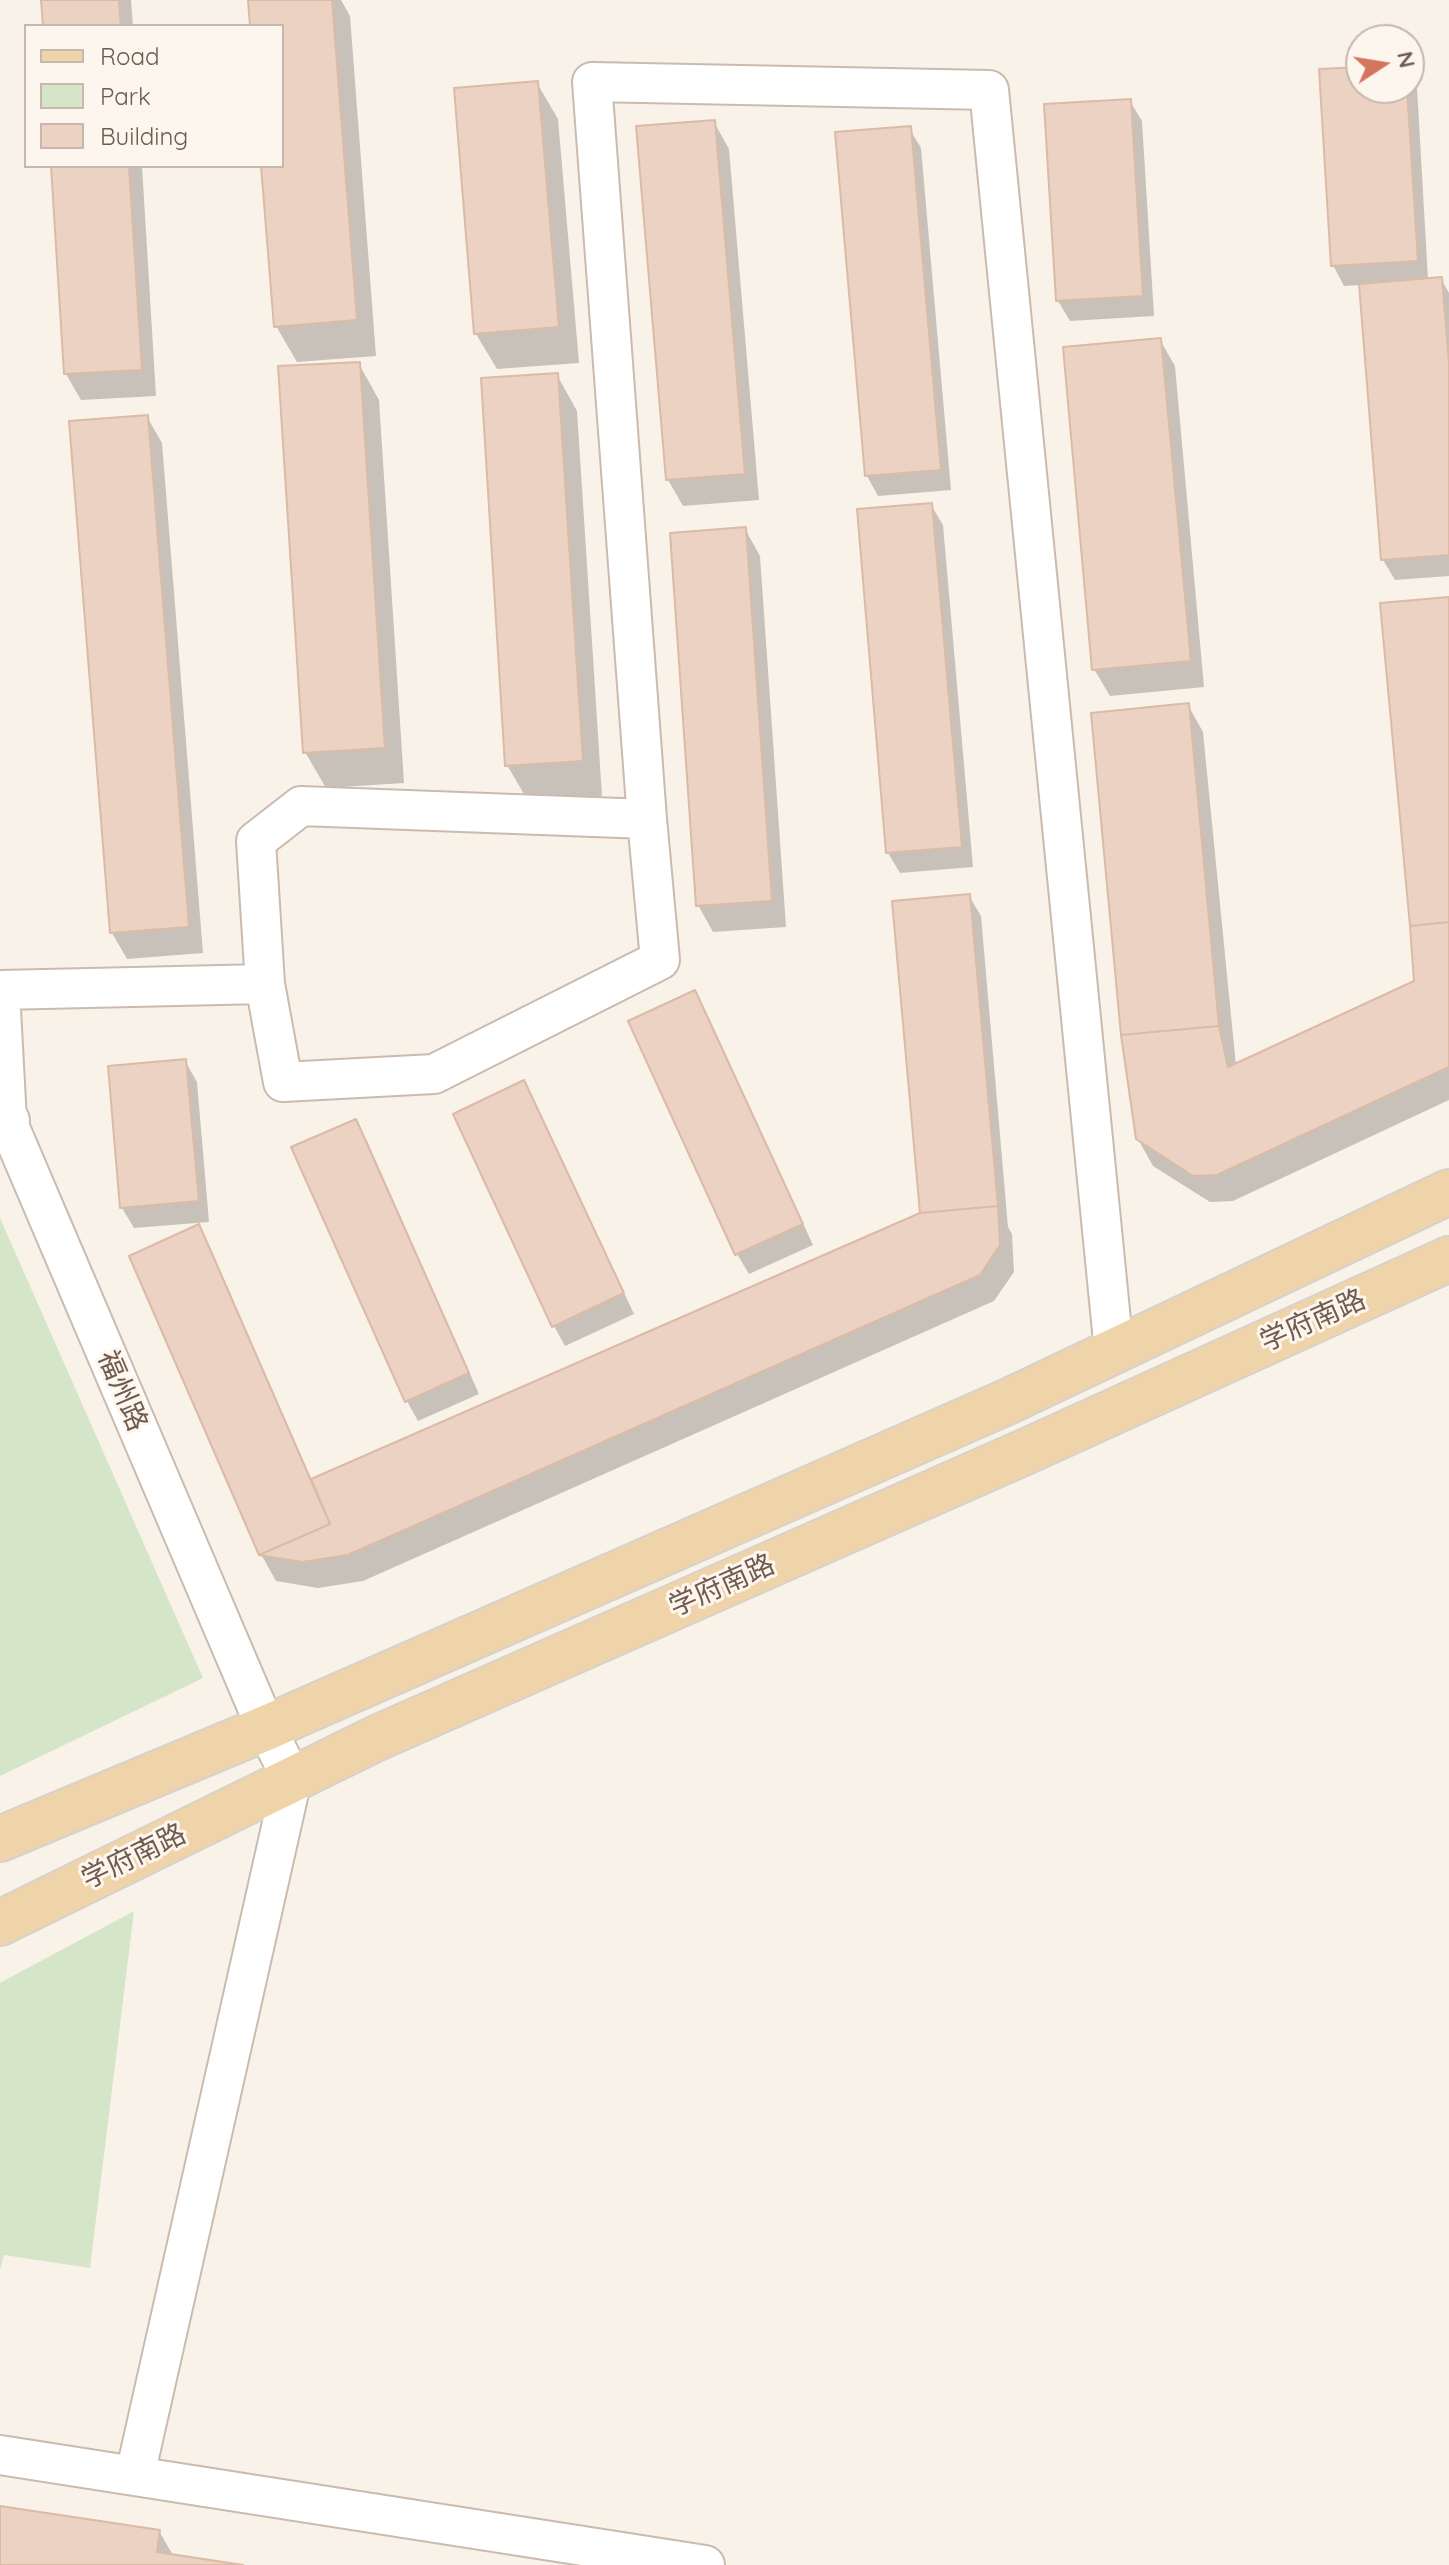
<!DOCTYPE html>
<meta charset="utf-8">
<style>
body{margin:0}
#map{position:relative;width:1449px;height:2565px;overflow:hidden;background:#f9f2e8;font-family:Quicksand,sans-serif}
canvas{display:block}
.legend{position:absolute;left:24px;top:24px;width:260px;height:144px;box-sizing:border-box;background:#fdf6ee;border:2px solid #c5b8ae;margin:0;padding:10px 14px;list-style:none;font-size:24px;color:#705b4f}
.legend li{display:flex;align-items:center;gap:16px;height:40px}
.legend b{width:40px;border:2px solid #c5b8ae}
.north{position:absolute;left:1345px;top:24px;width:80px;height:80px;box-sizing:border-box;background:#fdf6ee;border:2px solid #c5b8ae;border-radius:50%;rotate:78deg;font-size:22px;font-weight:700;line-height:32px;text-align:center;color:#705b4f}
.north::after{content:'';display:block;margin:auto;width:28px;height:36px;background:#d3765d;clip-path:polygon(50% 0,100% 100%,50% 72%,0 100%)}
</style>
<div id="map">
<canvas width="1449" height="2565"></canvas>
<ul class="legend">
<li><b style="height:10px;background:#efd4a9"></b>Road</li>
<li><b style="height:22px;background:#d4e5c8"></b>Park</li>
<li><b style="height:22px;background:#ebd2c3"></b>Building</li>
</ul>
<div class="north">N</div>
</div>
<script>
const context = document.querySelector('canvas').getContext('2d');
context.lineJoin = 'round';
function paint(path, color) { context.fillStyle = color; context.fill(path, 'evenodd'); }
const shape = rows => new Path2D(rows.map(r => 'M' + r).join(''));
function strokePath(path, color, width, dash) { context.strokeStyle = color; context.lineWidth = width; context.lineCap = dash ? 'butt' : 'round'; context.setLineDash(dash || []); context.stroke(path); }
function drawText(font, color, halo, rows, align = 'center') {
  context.font = font + ' Quicksand,"Noto Sans SC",sans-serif'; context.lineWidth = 6; context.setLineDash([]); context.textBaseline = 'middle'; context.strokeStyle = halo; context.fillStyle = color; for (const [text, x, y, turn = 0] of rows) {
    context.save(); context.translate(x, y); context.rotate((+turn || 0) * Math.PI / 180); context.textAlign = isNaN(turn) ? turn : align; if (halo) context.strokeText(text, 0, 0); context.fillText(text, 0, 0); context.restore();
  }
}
paint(shape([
 [0,1218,203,1678,0,1776],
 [134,1911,90,2268,4,2255,0,2270,0,1983]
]), '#d4e5c8');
paint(shape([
 [43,0,131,0,133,26,45,26],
 [250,0,341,0,350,16,376,356,297,362,276,326,263,166,282,166,282,26,252,26],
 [1361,69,1361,88,1409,88,1409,74,1417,87,1428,280,1441,279,1449,293,1449,576,1395,580,1383,560,1361,285,1344,286,1333,265],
 [537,83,558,119,579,363,497,369,476,334],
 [1130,101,1142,121,1154,316,1070,321,1058,301],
 [714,122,729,149,759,500,683,506,668,480],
 [909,128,921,148,951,490,878,496,867,476],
 [53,166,142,166,156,396,81,400,66,374],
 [1160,340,1175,366,1204,687,1110,696,1094,669],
 [359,364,379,400,404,783,326,788,305,752],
 [557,375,577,411,602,796,528,801,507,765],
 [147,417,162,443,203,953,127,959,112,933],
 [931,505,943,525,973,867,900,873,888,853],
 [745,529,760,556,786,927,713,932,698,905],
 [1449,599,1449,1100,1233,1201,1210,1202,1153,1166,1138,1139,1188,705,1203,732,1236,1066,1416,982],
 [969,896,981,916,1008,1227,1012,1234,1014,1272,994,1301,363,1581,318,1588,276,1581,261,1554,199,1227,210,1247,312,1481,922,1214],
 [694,992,706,1012,813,1245,749,1274,737,1254,631,1022],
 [185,1061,197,1082,209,1222,134,1228,122,1208],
 [524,1082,535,1102,634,1314,565,1346,554,1326],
 [355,1121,367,1141,479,1394,418,1421,407,1401],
 [0,2508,159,2531,174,2557,229,2565,0,2565]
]), '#0003');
const building = shape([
 [41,0,119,0,121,26,43,26,41,0],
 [248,0,332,0,357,320,274,327,261,166,282,166,282,26,250,26,248,0],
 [1361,67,1361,88,1407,88,1418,261,1331,266,1319,69,1361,67],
 [538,81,559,327,474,334,454,88,538,81],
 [1131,99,1143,296,1056,301,1044,104,1131,99],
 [715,120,745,474,666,480,636,126,715,120],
 [911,126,941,470,865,476,835,132,911,126],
 [51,166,129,166,142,370,64,374,51,166],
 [1442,277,1449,363,1449,555,1381,560,1359,284,1442,277],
 [1161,338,1191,661,1092,670,1063,347,1161,338],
 [360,362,385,748,303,753,278,366,360,362],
 [558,373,583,761,505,766,481,378,558,373],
 [148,415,189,927,110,933,69,421,148,415],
 [932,503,962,847,886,853,857,509,932,503],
 [746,527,772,901,696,906,670,533,746,527],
 [1449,597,1449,922,1410,926,1380,603,1449,597],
 [1189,703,1219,1026,1121,1035,1091,713,1189,703],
 [970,894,998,1206,920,1213,892,901,970,894],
 [1449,922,1449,1067,1217,1175,1193,1176,1136,1139,1121,1035,1219,1026,1228,1067,1414,981,1410,926,1449,922],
 [695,990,803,1224,735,1255,628,1021,695,990],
 [186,1059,199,1201,120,1208,108,1066,186,1059],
 [524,1080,624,1293,552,1327,453,1114,524,1080],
 [356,1119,469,1373,405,1402,291,1147,356,1119],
 [998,1206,1000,1245,980,1275,348,1555,302,1562,259,1555,330,1524,311,1479,920,1213,998,1206],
 [199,1224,330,1524,259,1555,129,1256,199,1224],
 [0,2506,160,2530,157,2552,243,2565,0,2565,0,2506]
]);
paint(building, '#ebd2c3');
strokePath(building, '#dbbaa6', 2);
const street = shape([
 [265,984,256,841,301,806,647,819],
 [0,990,265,984,283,1082,434,1074,660,960,647,819,592,82,989,90,1114,1351],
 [0,991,7,1121,266,1728,292,1779,135,2475],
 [0,2455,705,2565]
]);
const secondary = shape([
 [0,1121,7,1121]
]);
const primary = shape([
 [0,1839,266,1728,1009,1401,1449,1192],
 [0,1923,377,1738,1027,1451,1449,1259]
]);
strokePath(street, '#cabaaf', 42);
strokePath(secondary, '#ccbbad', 48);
strokePath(primary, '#d7d1ce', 48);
strokePath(street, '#fff', 38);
strokePath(secondary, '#fff', 44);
strokePath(primary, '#efd4a9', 44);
drawText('28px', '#705b4f', '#fdf6ee', [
 ["学府南路",1313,1321,-24],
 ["福州路",122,1391,67],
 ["学府南路",722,1586,-24],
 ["学府南路",134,1857,-26]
]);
</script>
